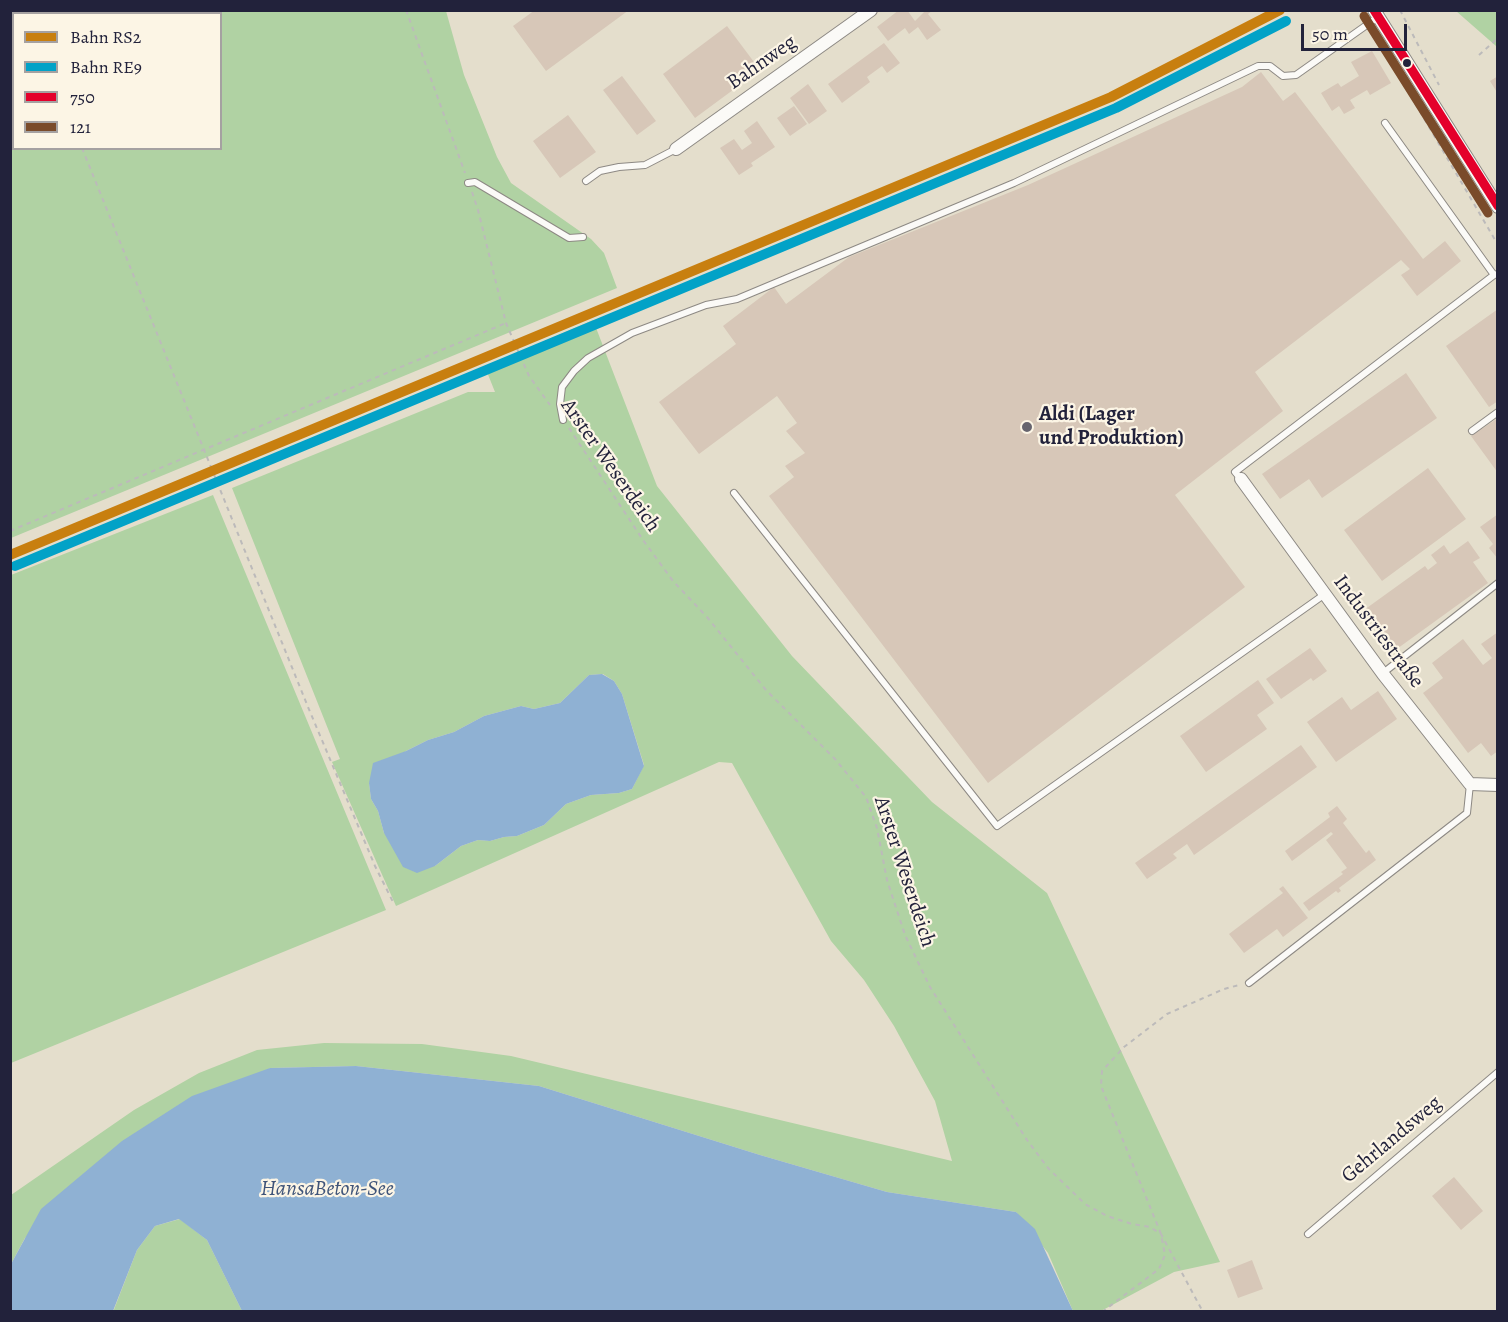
<!DOCTYPE html>
<meta charset="utf-8">
<style>
body{margin:0}
#map{position:relative;width:1508px;height:1322px;overflow:hidden;background:#e4decc;font-family:Alegreya,serif}
canvas{display:block}
.frame{position:absolute;inset:0;border:12px solid #22223b;pointer-events:none}
.legend{position:absolute;left:12px;top:12px;width:210px;height:138px;box-sizing:border-box;background:#fcf5e5;border:2px solid #a5a1a1;margin:0;padding:8px 10px;list-style:none;font-size:18px;color:#22223b}
.legend li{display:flex;align-items:center;gap:12px;height:30px}
.legend b{width:30px;border:2px solid #a5a1a1}
.scale{position:absolute;left:1301px;top:24px;width:106px;height:27px;box-sizing:border-box;border:3px solid #22223b;border-top:0;padding-left:8px;font-size:18px;line-height:21px;white-space:nowrap;color:#22223b;-webkit-text-stroke:4px #fcf5e5;paint-order:stroke}
</style>
<div id="map">
<canvas width="1508" height="1322"></canvas>
<div class="frame"></div>
<ul class="legend">
<li><b style="height:8px;background:#c87f0f"></b>Bahn RS2</li>
<li><b style="height:8px;background:#02a2c7"></b>Bahn RE9</li>
<li><b style="height:8px;background:#e4002b"></b>750</li>
<li><b style="height:8px;background:#7a4b2a"></b>121</li>
</ul>
<div class="scale">50 m</div>
</div>
<script>
const context = document.querySelector('canvas').getContext('2d');
context.lineJoin = 'round';
function paint(path, color) { context.fillStyle = color; context.fill(path, 'evenodd'); }
const shape = rows => new Path2D(rows.map(r => 'M' + r).join(''));
function strokePath(path, color, width, dash) { context.strokeStyle = color; context.lineWidth = width; context.lineCap = dash ? 'butt' : 'round'; context.setLineDash(dash || []); context.stroke(path); }
function drawText(font, color, halo, rows, align = 'center') {
  context.font = font + ' Alegreya,serif'; context.lineWidth = 4.5; context.setLineDash([]); context.textBaseline = 'middle'; context.strokeStyle = halo; context.fillStyle = color; for (const [text, x, y, turn = 0] of rows) {
    context.save(); context.translate(x, y); context.rotate((+turn || 0) * Math.PI / 180); context.textAlign = isNaN(turn) ? turn : align; if (halo) context.strokeText(text, 0, 0); context.fillText(text, 0, 0); context.restore();
  }
}
paint(shape([
 [11,11,446,11,464,75,497,157,511,183,591,239,604,253,617,288,11,538],
 [14,14,220,14,220,148,14,148],
 [1456,11,1497,11,1497,45,1496,46],
 [593,320,657,486,792,656,932,802,1047,893,1220,1262,1174,1272,1101,1311,1073,1311,1048,1253,1016,1212,887,1192,760,1155,539,1086,356,1066,270,1068,25,1238,11,1264,11,1195,134,1110,199,1073,257,1050,324,1043,422,1044,511,1056,952,1161,935,1101,894,1026,864,980,831,941,732,763,719,762,396,906,332,762,340,759,232,488,468,392,495,392,485,367],
 [603,674,614,681,622,694,644,765,632,789,619,793,591,795,566,804,544,825,517,836,504,837,490,841,478,840,461,846,435,866,384,833,378,811,371,799,369,783,406,751,428,740,454,732,484,716,521,706,534,709,560,703,589,675],
 [213,495,386,910,11,1063,11,575],
 [180,1219,207,1240,242,1311,113,1312,137,1250,155,1226]
]), '#b0d2a3');
paint(shape([
 [602,674,614,681,622,694,644,766,632,789,619,793,591,795,566,804,544,825,517,836,504,837,490,841,478,840,461,846,435,866,417,873,403,867,384,833,378,811,371,799,369,783,373,763,406,751,428,740,454,732,484,716,521,706,534,709,560,703,589,675],
 [356,1066,539,1086,760,1155,887,1192,1016,1212,1035,1229,1073,1311,242,1311,207,1240,179,1219,155,1226,137,1250,113,1311,11,1311,11,1264,41,1209,122,1141,192,1096,270,1068]
]), '#8fb1d3');
paint(shape([
 [535,10,629,10,546,71,513,26],
 [899,10,907,10,915,21,926,10,933,10,928,14,941,30,927,40,918,27,909,34,905,28,888,41,877,27],
 [727,26,760,70,695,118,663,74],
 [884,43,900,63,887,73,882,66,867,77,870,82,842,103,828,84],
 [1372,51,1391,83,1370,95,1367,90,1350,100,1355,108,1344,114,1339,106,1332,111,1321,93,1338,83,1341,87,1359,76,1351,62],
 [1261,72,1283,101,1295,92,1423,259,1445,241,1461,261,1417,296,1401,275,1410,269,1401,260,1255,372,1283,411,1175,495,1245,587,988,783,769,496,794,477,785,466,805,453,786,431,797,423,777,396,699,454,659,402,736,344,723,326,774,287,786,304,849,257,1028,185,1242,87],
 [622,76,656,121,637,135,603,90],
 [1498,76,1498,94,1490,81],
 [808,84,827,111,809,124,790,98],
 [794,106,807,124,790,136,777,118],
 [568,115,596,152,560,178,533,141],
 [757,121,775,147,751,163,753,166,739,175,720,148,734,139,742,150,752,143,744,131],
 [1498,309,1498,401,1489,407,1446,346],
 [1406,373,1437,418,1322,498,1309,479,1280,499,1262,474],
 [1498,418,1498,473,1471,436],
 [1428,468,1466,519,1382,581,1344,530],
 [1498,514,1498,559,1489,548,1493,544,1480,527],
 [1468,541,1480,558,1473,562,1488,583,1394,651,1364,610,1425,566,1428,570,1437,563,1431,555,1444,545,1450,554],
 [1498,632,1498,751,1491,756,1481,743,1468,753,1423,693,1443,678,1432,663,1463,639,1483,665,1492,658,1481,644],
 [1310,648,1327,671,1313,681,1311,678,1281,699,1266,679],
 [1258,680,1274,703,1257,715,1267,729,1206,772,1180,736],
 [1378,691,1397,719,1336,762,1307,722,1342,697,1351,710],
 [1301,745,1317,767,1194,855,1187,844,1173,854,1177,858,1147,879,1135,863],
 [1337,806,1347,819,1343,823,1366,853,1369,850,1376,860,1339,888,1341,891,1338,893,1336,891,1309,911,1303,903,1343,874,1341,872,1347,868,1326,840,1333,834,1331,832,1292,861,1285,851,1330,817,1328,813],
 [1283,886,1308,918,1283,937,1277,929,1244,953,1229,934,1283,893,1279,889],
 [1454,1177,1483,1211,1461,1230,1432,1196],
 [1252,1260,1263,1289,1238,1298,1227,1270]
]), '#d7c7b8');
const lane = shape([
 [1385,123,1494,275],
 [586,181,600,171,619,167,645,165,676,149],
 [468,183,475,182,569,238,583,237],
 [563,420,560,404,562,387,574,371,588,358,632,333,706,305,737,299,1014,183,1258,66,1270,66,1283,76,1296,75,1378,17],
 [1472,431,1498,412],
 [1241,479,1235,472,1494,275,1498,274],
 [734,493,997,826,1325,594],
 [1383,673,1498,583],
 [1249,983,1467,813,1470,784],
 [1308,1234,1498,1072]
]);
const street = shape([
 [1374,10,1498,207],
 [676,149,871,10],
 [1241,479,1383,674,1470,784,1498,785]
]);
strokePath(lane, '#8d8984', 8);
strokePath(street, '#8d8984', 14);
strokePath(shape([
 [26,10,27,14],
 [406,10,465,173],
 [1400,10,1439,85],
 [1479,55,1498,38],
 [1415,103,1498,245],
 [82,148,308,707,375,866,394,904],
 [472,192,478,210,506,323,529,376,550,405],
 [569,428,643,540,673,581,707,617,766,690,835,759,866,797,877,828,887,880,905,935,930,987,1027,1140,1048,1168,1085,1204,1107,1216,1132,1224,1150,1227,1161,1234,1203,1312],
 [10,531,506,323],
 [1102,1312,1159,1269,1165,1255,1161,1234,1101,1086,1102,1071,1124,1047,1167,1014,1224,989,1239,985]
]), '#bcbaba', 2, [4.5, 4.5]);
strokePath(lane, '#fbfaf7', 6);
strokePath(street, '#fbfaf7', 12);
strokePath(shape([
 [1374,10,1498,206]
]), '#e4002b', 9);
strokePath(shape([
 [1364,16,1488,213]
]), '#7a4b2a', 9);
strokePath(shape([
 [10,555,1111,97,1280,10]
]), '#c87f0f', 10);
strokePath(shape([
 [15,566,1116,108,1286,21]
]), '#02a2c7', 10);
for (const [x, y, r, color] of [
 [1407,63,5,"#22223b"],
 [1027,427,6,"#66646e"]
]) { const dot = new Path2D(); dot.arc(x, y, r, 0, 2 * Math.PI); context.fillStyle = color; context.fill(dot); strokePath(dot, '#fcf5e5', 2); }
drawText('21px', '#22223b', '#fcf5e5', [
 ["Bahnweg",762,63,-35],
 ["Arster Weserdeich",610,466,55],
 ["Industriestraße",1378,632,53],
 ["Arster Weserdeich",904,872,72],
 ["Gehrlandsweg",1392,1140,-40]
]);
drawText('bold 21px', '#22223b', '#fcf5e5', [
 ["Aldi (Lager",1039,415],
 ["und Produktion)",1039,439]
], 'left');
drawText('italic 22px', '#3f5479', '#fcf5e5', [
 ["HansaBeton-See",327,1190]
]);
</script>
